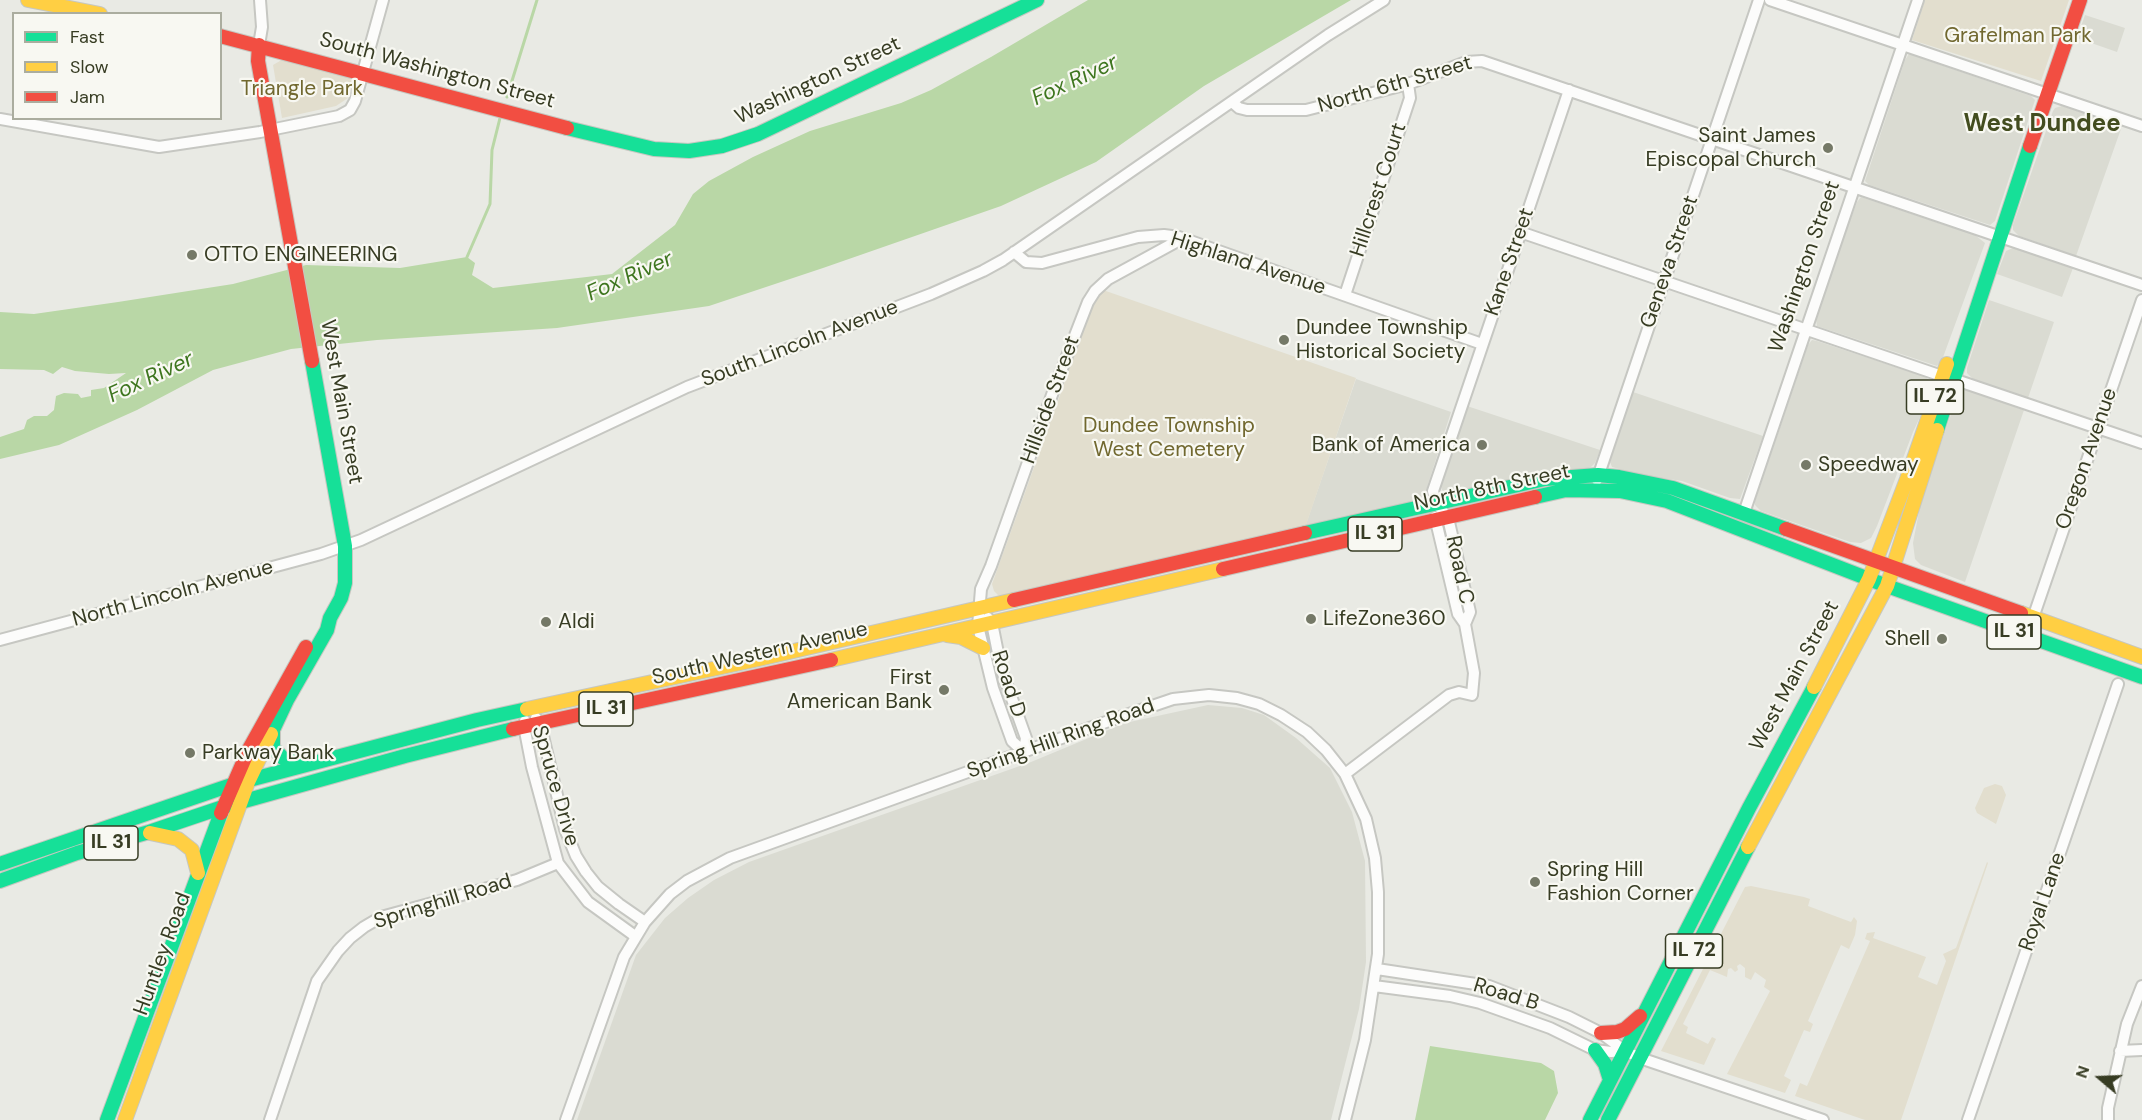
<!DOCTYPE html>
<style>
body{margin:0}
#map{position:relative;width:2142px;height:1120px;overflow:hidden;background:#e9eae4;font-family:"DM Sans",sans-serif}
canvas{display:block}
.legend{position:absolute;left:12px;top:12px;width:210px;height:108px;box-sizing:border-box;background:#f8f8f2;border:2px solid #abad9f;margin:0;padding:8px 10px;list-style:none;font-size:18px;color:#373c23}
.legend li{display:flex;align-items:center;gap:12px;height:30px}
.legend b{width:30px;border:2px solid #abad9f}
.north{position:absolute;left:2070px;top:1048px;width:60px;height:60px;-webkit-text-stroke:4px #f8f8f2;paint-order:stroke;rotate:289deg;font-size:16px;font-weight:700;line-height:24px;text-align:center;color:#373c23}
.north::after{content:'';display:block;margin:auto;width:21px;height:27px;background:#373c23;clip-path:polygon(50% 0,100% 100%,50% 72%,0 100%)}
</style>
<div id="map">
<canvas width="2142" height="1120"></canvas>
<ul class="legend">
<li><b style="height:8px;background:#16e098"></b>Fast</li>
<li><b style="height:8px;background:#ffcf43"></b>Slow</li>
<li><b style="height:8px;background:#f24e42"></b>Jam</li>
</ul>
<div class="north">N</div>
</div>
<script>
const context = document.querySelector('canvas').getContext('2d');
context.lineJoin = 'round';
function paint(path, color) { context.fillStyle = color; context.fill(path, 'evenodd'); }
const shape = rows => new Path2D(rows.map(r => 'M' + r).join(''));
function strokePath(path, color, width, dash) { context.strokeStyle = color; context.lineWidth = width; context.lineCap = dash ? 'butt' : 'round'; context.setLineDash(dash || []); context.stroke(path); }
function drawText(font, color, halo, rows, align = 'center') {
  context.font = font + ' "DM Sans",sans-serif'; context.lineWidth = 4.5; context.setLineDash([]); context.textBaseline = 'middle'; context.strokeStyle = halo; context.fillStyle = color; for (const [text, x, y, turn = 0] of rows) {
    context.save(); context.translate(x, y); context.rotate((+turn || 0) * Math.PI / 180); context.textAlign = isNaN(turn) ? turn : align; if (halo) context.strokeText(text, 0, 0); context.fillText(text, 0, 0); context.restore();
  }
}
paint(shape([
 [2085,15,2125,28,2117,52,2077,38],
 [1909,54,2031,96,2035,100,1995,221,1990,225,1869,185,1865,181,1905,60],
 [2062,106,2122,126,2076,256,2019,236,2013,230,2013,225,2053,111,2055,108],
 [1861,197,1975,235,1985,243,1942,360,1937,366,1817,326,1816,320,1838,252,1857,202],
 [2013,248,2073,268,2062,297,1997,274,2006,251],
 [1989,300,2054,322,2028,398,1973,379,1967,373,1967,368],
 [1812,340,1817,341,1926,377,1932,384,1933,389,1913,432,1877,526,1871,538,1861,543,1850,542,1761,511,1755,505,1755,501,1808,345],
 [1356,379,1451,412,1423,500,1305,527],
 [1966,390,2024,410,1965,582,1921,565,1915,559,1913,543,1921,501,1957,397,1961,391],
 [1633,392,1763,436,1740,499,1730,498,1682,481,1642,475,1612,467,1610,462,1611,456],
 [1467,406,1600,450,1595,463,1591,467,1586,469,1447,493,1442,490,1441,486],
 [1208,705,1242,708,1264,715,1296,738,1330,768,1352,812,1365,861,1366,962,1359,1009,1331,1120,577,1120,636,955,665,918,688,898,714,880,749,862,1031,762,1125,723]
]), '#dadbd2');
paint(shape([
 [1925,0,2069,0,2041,81,1912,40],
 [285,58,348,75,353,83,348,98,336,106,282,118,273,65],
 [1103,290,1356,378,1305,528,1002,596,998,595,994,591,992,584,1091,309],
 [1995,784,2002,786,2006,795,1996,824,1977,813,1975,808,1984,788],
 [1987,862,1988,863,1901,1120,1865,1120,1795,1096,1800,1083,1807,1086,1870,941,1865,939,1867,933,1875,932,1873,938,1926,957,1918,977,1937,985,1946,961,1943,954,1956,948],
 [1751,886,1804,897,1810,899,1808,906,1851,922,1854,917,1857,921,1855,935,1849,949,1841,945,1808,1021,1813,1024,1810,1032,1804,1030,1784,1076,1791,1080,1785,1093,1727,1074,1770,991,1764,987,1766,980,1755,972,1751,980,1745,977,1745,968,1740,964,1737,966,1738,970,1735,972,1731,968,1728,969,1727,977,1710,970,1683,1024,1688,1027,1686,1033,1708,1044,1712,1037,1716,1039,1704,1065,1661,1051,1745,887]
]), '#e2dece');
paint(shape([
 [1088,0,1351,0,1204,86,1096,162,1001,206,823,268,709,306,557,328,377,340,291,349,213,370,137,410,59,445,0,459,0,437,24,429,27,420,34,416,47,416,54,410,56,396,64,393,78,394,81,398,91,396,91,390,104,388,126,373,109,374,75,371,62,367,53,374,44,370,0,369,0,312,34,314,118,302,233,284,306,265,400,268,467,257,475,263,472,275,493,288,612,274,675,225,693,194,709,181,753,157,810,131,901,103,931,90,991,57],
 [1430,1046,1541,1063,1554,1071,1558,1093,1545,1120,1415,1120]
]), '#b9d7a6');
strokePath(shape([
 [507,97,537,0],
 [467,257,490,204,492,150,500,118]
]), '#b9d7a6', 3);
const street = shape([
 [1770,0,2142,126],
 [259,45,262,27,260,0],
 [1232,102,1239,108,1247,110,1306,110,1408,84,1466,62,1482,61,2142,285],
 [0,119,159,147,260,132,339,116,350,110,355,101,383,0],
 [1520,232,1942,376],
 [1014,252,1026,262,1042,263,1138,237,1164,235,1179,237,1482,344],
 [1345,295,1410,98,1408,84],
 [1953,379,2142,443],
 [1597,480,1759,0],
 [1744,513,1918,0],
 [988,618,992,623,1001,668,1026,738,1024,752],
 [2033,618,2142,300],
 [1465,624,1470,612,1448,518,1436,503,1433,491,1569,90],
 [0,640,321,554,361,540,687,387,931,294,983,271,1003,260,1328,35,1384,0],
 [536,718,540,723,565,829,576,856,586,872,598,887,619,904,645,922],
 [525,721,524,726,532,767,558,863,588,902,635,936],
 [1024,752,1012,741,993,688,978,626,981,589,991,566,1053,392,1088,302,1095,291,1108,279,1183,238],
 [1345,774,1449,695,1459,692,1472,695,1474,673,1465,624,1458,614,1435,517],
 [1377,969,1489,986,1569,1017,1601,1033,1625,1051,1640,1058,1823,1120],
 [1374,986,1450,996,1480,1003,1550,1028,1595,1050,1611,1052,1625,1051],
 [2120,1051,2142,1050],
 [270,1120,317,981,338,951,350,938,364,927,381,917,517,880,558,863],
 [566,1120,624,957,645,922,670,894,687,881,730,858,1117,718,1173,699,1209,695,1237,698,1259,704,1281,715,1307,732,1326,750,1345,774,1366,819,1375,858,1378,892,1378,954,1365,1040,1345,1120],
 [1968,1120,2118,684],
 [2108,1120,2108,1108,2127,1024,2142,986]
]);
const fast = shape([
 [567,128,654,149,689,151,722,146,758,134,1037,0],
 [1937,430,2030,146],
 [1535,497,1566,490,1620,491,1667,501,1887,586,2142,677],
 [1305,533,1545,479,1598,475,1619,477,1673,488,1786,529],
 [273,730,273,748,283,758,303,765],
 [271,734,287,700,327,630,330,618,341,598,345,583,345,546,312,361],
 [0,864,234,784,477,720,527,709],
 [0,881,77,853,149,832,223,807,405,756,513,729],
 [1595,1050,1605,1064,1610,1080],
 [107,1120,221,813],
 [1590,1120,1749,808,1814,687],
 [1608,1120,1748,847]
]);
const slow = shape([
 [28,0,100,14],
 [2021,613,2142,657],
 [947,635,961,637,983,648],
 [831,660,1223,569],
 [1814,687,1869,579,1907,479,1947,364],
 [527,709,759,659,1014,600],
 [150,833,178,839,192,850,198,873],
 [1748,847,1887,586,1937,430],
 [125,1120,248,782,271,734]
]);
const jam = shape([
 [220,36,567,128],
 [259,45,258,61,312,361],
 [2030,146,2080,0],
 [1786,529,2021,613],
 [1223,569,1535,497],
 [1014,600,1305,533],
 [513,729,831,660],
 [221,813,248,751,306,647],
 [1601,1033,1617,1032,1625,1029,1640,1016]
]);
strokePath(street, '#c6c7c2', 14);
strokePath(fast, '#c6c7c0', 16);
strokePath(slow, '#c6c7c0', 16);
strokePath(jam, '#c6c7c0', 16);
strokePath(street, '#fcfcfb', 10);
strokePath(fast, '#16e098', 14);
strokePath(slow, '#ffcf43', 14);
strokePath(jam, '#f24e42', 14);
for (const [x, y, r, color] of [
 [1828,148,6,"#757967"],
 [192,255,6,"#757967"],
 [1284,340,6,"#757967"],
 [1482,445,6,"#757967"],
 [1806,465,6,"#757967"],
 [1311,619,6,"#757967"],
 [546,622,6,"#757967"],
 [1942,639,6,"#757967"],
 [944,690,6,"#757967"],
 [190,753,6,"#757967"],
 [1535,882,6,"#757967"]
]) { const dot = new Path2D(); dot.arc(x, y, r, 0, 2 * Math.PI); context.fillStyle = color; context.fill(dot); strokePath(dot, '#f8f8f2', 2); }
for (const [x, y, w] of [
 [1935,397,57],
 [1375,534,54],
 [2014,632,54],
 [606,709,54],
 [111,843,54],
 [1694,951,57]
]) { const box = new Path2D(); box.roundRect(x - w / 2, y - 17, w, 34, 4.5); context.fillStyle = '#f8f8f2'; context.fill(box); strokePath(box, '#373c23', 1.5); }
drawText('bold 20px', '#373c23', null, [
 ["IL 72",1935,397],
 ["IL 31",1375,534],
 ["IL 31",2014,632],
 ["IL 31",606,709],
 ["IL 31",111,843],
 ["IL 72",1694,951]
]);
drawText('21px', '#71682f', '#f8f8f2', [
 ["Grafelman Park",2018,36],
 ["Triangle Park",302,89],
 ["Dundee Township",1169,426],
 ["West Cemetery",1169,450]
]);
drawText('21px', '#373c23', '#f8f8f2', [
 ["South Washington Street",437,71,15],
 ["Washington Street",818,81,-25],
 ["North 6th Street",1395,85,-16],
 ["Hillcrest Court",1379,190,-72],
 ["Kane Street",1510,262,-71],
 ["Geneva Street",1670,262,-71],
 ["Highland Avenue",1248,264,18],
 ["Washington Street",1805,267,-71],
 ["South Lincoln Avenue",800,344,-21],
 ["Hillside Street",1051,400,-70],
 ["West Main Street",341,402,80],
 ["Oregon Avenue",2087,459,-71],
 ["North 8th Street",1492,488,-12],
 ["Road C",1459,570,78],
 ["North Lincoln Avenue",173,594,-15],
 ["South Western Avenue",760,654,-13],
 ["West Main Street",1795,676,-62],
 ["Road D",1008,684,72],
 ["Spring Hill Ring Road",1061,739,-20],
 ["Spruce Drive",555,786,74],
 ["Springhill Road",443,902,-17],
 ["Royal Lane",2043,902,-71],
 ["Huntley Road",163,954,-70],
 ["Road B",1506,995,17]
]);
drawText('21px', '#373c23', '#f8f8f2', [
 ["Saint James",1816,136,"right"],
 ["Episcopal Church",1816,160,"right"],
 ["OTTO ENGINEERING",204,255],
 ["Dundee Township",1296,328],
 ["Historical Society",1296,352],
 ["Bank of America",1470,445,"right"],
 ["Speedway",1818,465],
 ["LifeZone360",1323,619],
 ["Aldi",558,622],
 ["Shell",1930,639,"right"],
 ["First",932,678,"right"],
 ["American Bank",932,702,"right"],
 ["Parkway Bank",202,753],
 ["Spring Hill",1547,870],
 ["Fashion Corner",1547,894]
], 'left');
drawText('italic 22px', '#3e761f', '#f8f8f2', [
 ["Fox River",1075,81,-25],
 ["Fox River",630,277,-24],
 ["Fox River",151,378,-25]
]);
drawText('bold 24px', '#434d1f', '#f8f8f2', [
 ["West Dundee",2042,125]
]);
</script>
